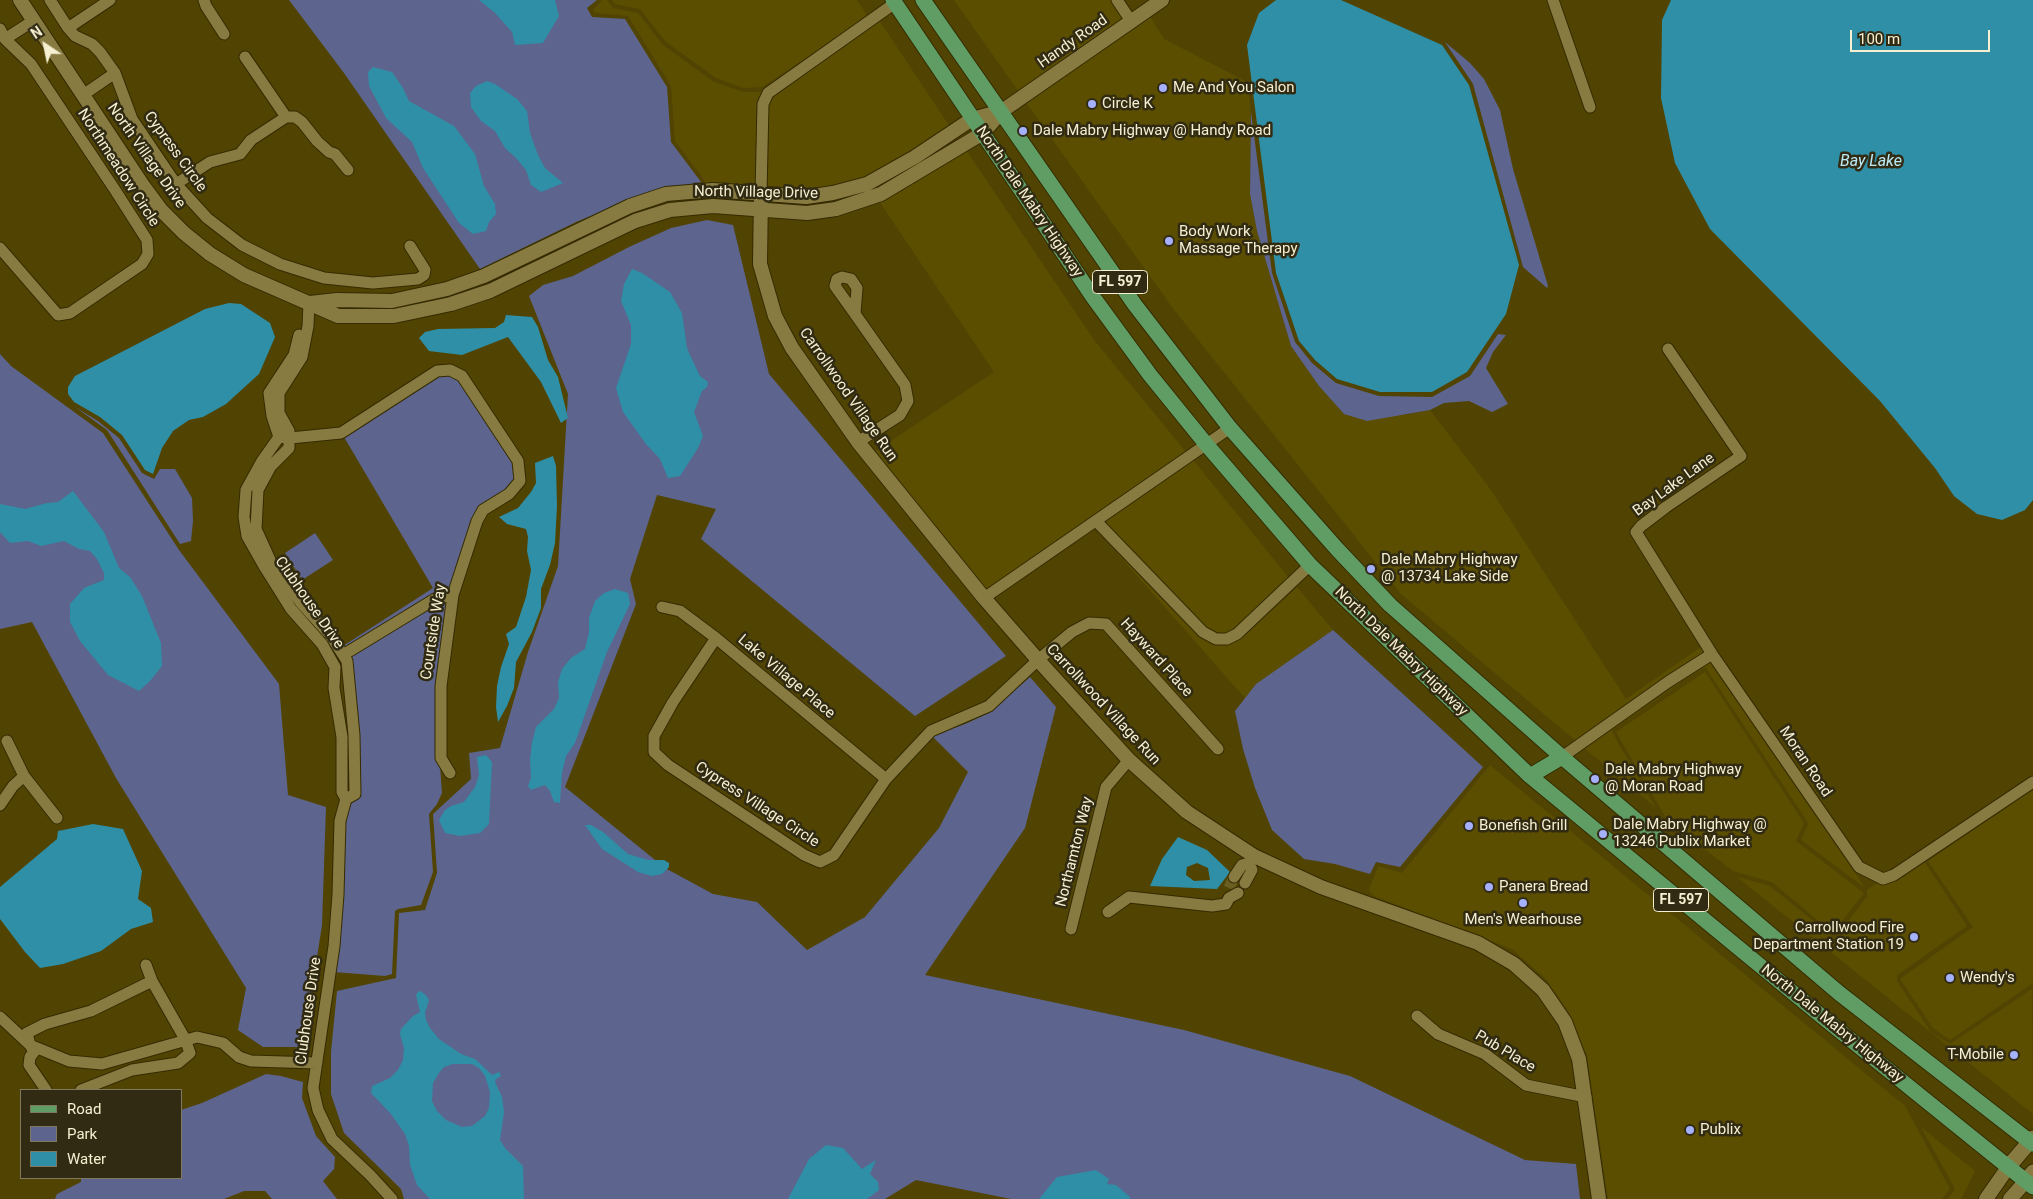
<!DOCTYPE html>
<style>
body{margin:0}
#map{position:relative;width:2033px;height:1199px;overflow:hidden;background:#514402;font-family:Roboto,sans-serif}
canvas{display:block}
.legend{position:absolute;left:20px;top:1089px;width:162px;height:90px;box-sizing:border-box;background:#312b13;border:1px solid #80795f;margin:0;padding:6px 9px;list-style:none;font-size:15px;color:#f6efd2}
.legend li{display:flex;align-items:center;gap:10px;height:25px}
.legend b{width:25px;border:1px solid #80795f}
.north{position:absolute;left:20px;top:20px;width:50px;height:50px;-webkit-text-stroke:4px #312b13;paint-order:stroke;rotate:326deg;font-size:14px;font-weight:700;line-height:20px;text-align:center;color:#f6efd2}
.north::after{content:'';display:block;margin:auto;width:18px;height:22px;background:#f6efd2;clip-path:polygon(50% 0,100% 100%,50% 72%,0 100%)}
.scale{position:absolute;left:1850px;top:30px;width:140px;height:22px;box-sizing:border-box;border:2px solid #f6efd2;border-top:0;padding-left:6px;font-size:15px;line-height:18px;white-space:nowrap;color:#f6efd2;-webkit-text-stroke:4px #312b13;paint-order:stroke}
</style>
<div id="map">
<canvas width="2033" height="1199"></canvas>
<ul class="legend">
<li><b style="height:6px;background:#5f9d64"></b>Road</li>
<li><b style="height:14px;background:#5d648e"></b>Park</li>
<li><b style="height:14px;background:#2f8fa6"></b>Water</li>
</ul>
<div class="north">N</div>
<div class="scale">100 m</div>
</div>
<script>
const context = document.querySelector('canvas').getContext('2d');
context.lineJoin = 'round';
function paint(path, color) { context.fillStyle = color; context.fill(path, 'evenodd'); }
const shape = rows => new Path2D(rows.map(r => 'M' + r).join(''));
function strokePath(path, color, width, dash) { context.strokeStyle = color; context.lineWidth = width; context.lineCap = dash ? 'butt' : 'round'; context.setLineDash(dash || []); context.stroke(path); }
function drawText(font, color, halo, rows, align = 'center') {
  context.font = font + ' Roboto,sans-serif'; context.lineWidth = 5; context.setLineDash([]); context.textBaseline = 'middle'; context.strokeStyle = halo; context.fillStyle = color; for (const [text, x, y, turn = 0] of rows) {
    context.save(); context.translate(x, y); context.rotate((+turn || 0) * Math.PI / 180); context.textAlign = isNaN(turn) ? turn : align; if (halo) context.strokeText(text, 0, 0); context.fillText(text, 0, 0); context.restore();
  }
}
paint(shape([
 [602,0,607,0,613,8,638,13,663,45,714,82,743,92,763,92,756,188,705,184,704,180,675,141,671,86,628,16,595,13,593,10],
 [612,0,857,0,868,17,762,87,744,88,716,78,665,41,640,9,615,4],
 [954,0,1111,0,1124,19,1019,92],
 [1149,15,1164,39,1247,82,1251,112,1250,194,1257,231,1291,346,1319,386,1344,414,1406,415,1430,410,1491,490,1626,699,1701,647,1705,652,1576,741,1401,594,1172,307,1025,101],
 [879,20,950,127,912,152,865,179,806,192,766,189,768,106,773,97],
 [966,150,1094,340,1186,452,984,591,873,453,994,372,879,201,887,198],
 [1193,460,1290,579,1234,630,1225,634,1217,634,1206,628,1104,522],
 [1095,528,1200,636,1229,644,1241,639,1297,587,1333,630,1256,684,1245,698],
 [1711,661,1820,819,1865,888,1801,840,1808,825,1807,821,1706,668,1702,668,1612,730,1613,734,1656,808,1584,748],
 [1705,672,1804,823,1796,841,1864,893,1833,933,1772,882,1733,871,1667,820,1616,732],
 [1490,765,1905,1106,1950,1189,1942,1199,1608,1199,1587,1056,1568,1011,1546,979,1512,949,1374,896,1369,890,1378,866,1402,873],
 [2033,790,2033,983,1950,1040,1933,1028,1900,979,1973,927,1928,861],
 [1924,861,1967,926,1897,975,1897,981,1931,1032,1950,1044,2032,989,2033,1114,1737,877,1770,886,1833,937,1837,936,1867,896,1867,890,1879,882,1885,884,1896,880],
 [1921,1127,1975,1171,1961,1199,1947,1199,1954,1191,1954,1187]
]), '#5c4e00');
paint(shape([
 [289,0,597,0,587,8,592,17,625,19,667,87,671,142,701,182,649,192,576,222,480,269,344,73],
 [1445,42,1470,63,1484,79,1500,110,1513,169,1548,286,1547,288,1523,267,1473,84],
 [1251,112,1272,273,1295,342,1312,363,1336,383,1379,396,1432,397,1470,376,1498,334,1506,335,1493,352,1486,368,1508,404,1492,412,1469,401,1444,403,1430,410,1367,421,1344,414,1319,386,1291,346,1257,231,1250,194],
 [707,220,733,225,769,374,1006,656,915,716,701,539,716,509,657,495,630,579,636,604,565,787,665,868,713,894,757,902,807,950,865,917,939,828,968,772,932,736,965,724,989,713,1030,677,1056,707,1025,828,925,975,1184,1030,1350,1076,1525,1160,1576,1164,1580,1199,1011,1199,916,1180,885,1199,404,1199,401,1189,344,1133,331,1094,331,1052,337,991,396,978,399,913,425,910,437,873,433,814,471,779,469,753,500,748,528,652,558,566,568,394,529,296,543,285,573,276,629,247,671,228],
 [0,354,11,366,103,433,179,550,279,684,288,795,326,807,322,925,303,1047,263,1047,238,1030,246,988,116,778,32,622,0,629],
 [450,376,459,380,513,463,515,479,506,490,480,506,449,590,432,594,344,648,343,646,433,588,344,437,439,377],
 [75,407,98,421,119,438,142,473,154,479,160,469,175,469,192,498,193,521,191,541,180,544,107,430],
 [315,533,333,560,302,580,285,553],
 [447,602,440,766,442,793,437,804,429,814,433,872,421,905,398,909,395,911,392,974,385,976,334,972,345,823,350,803,358,799,360,740,350,657,437,604],
 [1333,630,1483,767,1400,867,1376,862,1370,874,1335,864,1304,859,1272,830,1255,788,1243,749,1235,711,1256,684],
 [266,1074,281,1076,303,1082,302,1098,316,1136,335,1157,334,1169,323,1181,337,1199,272,1199,265,1191,244,1191,224,1199,55,1199,57,1194,81,1182,81,1178,181,1178,181,1110,202,1103]
]), '#5d648e');
paint(shape([
 [479,0,555,0,559,16,543,43,515,45,512,32,495,13],
 [1276,0,1341,0,1442,45,1469,85,1519,265,1506,314,1467,372,1432,392,1380,392,1337,379,1315,360,1299,341,1276,273,1247,45,1259,13],
 [1671,0,2033,0,2033,500,2025,510,2002,520,1977,514,1954,496,1935,468,1880,401,1710,229,1675,163,1661,98,1662,20],
 [373,67,392,72,403,88,409,101,454,126,475,154,484,186,495,204,496,214,489,222,486,231,473,234,459,223,423,168,412,142,386,118,369,86,368,72],
 [487,81,495,84,517,99,527,111,530,133,538,155,545,168,563,183,541,192,531,185,526,170,516,158,505,148,495,131,481,121,471,107,470,93,476,86],
 [632,269,642,273,670,292,682,313,687,348,690,355,700,376,708,382,707,387,702,391,694,412,703,436,698,448,680,476,668,478,660,459,646,444,623,412,616,388,631,344,631,325,621,301,624,284],
 [229,303,241,304,270,323,275,337,259,374,226,404,203,417,189,420,173,431,162,448,153,474,145,470,122,435,100,417,74,402,68,394,68,387,75,376,205,309],
 [506,315,532,317,538,327,548,360,558,377,568,418,561,423,541,382,508,337,462,355,429,351,419,338,425,332,438,329,495,328,504,322],
 [553,456,556,466,557,506,555,543,550,565,541,589,541,608,532,632,516,662,514,688,507,706,498,722,496,707,497,686,501,667,509,644,506,634,516,627,526,597,531,570,527,551,528,537,526,529,507,524,499,517,518,508,531,492,536,483,535,463],
 [73,491,104,532,119,568,130,577,142,596,161,643,162,666,150,681,139,691,108,675,80,641,70,622,70,604,84,588,104,580,104,573,97,559,90,551,79,549,64,541,41,546,28,541,10,543,0,532,0,504,25,509,47,503,58,502],
 [615,589,628,593,630,604,607,652,575,743,566,756,562,773,560,803,554,802,550,791,545,785,531,790,528,786,531,778,530,760,532,742,536,727,554,709,559,698,558,682,562,669,571,658,585,649,589,632,589,618,595,601,604,593],
 [486,755,492,762,489,824,480,833,460,836,445,833,439,820,445,810,451,806,464,802,475,787,479,775,477,757],
 [93,824,123,829,142,871,138,899,151,908,153,922,131,929,101,951,63,964,40,968,25,952,0,919,0,887,57,839,58,831],
 [585,825,591,825,603,832,628,854,648,860,664,860,669,863,669,867,662,874,652,876,638,872,602,849],
 [1178,837,1207,850,1230,872,1217,889,1150,886,1162,859],
 [1197,863,1208,868,1210,880,1194,881,1186,875,1187,867],
 [420,991,426,995,429,1000,425,1013,426,1020,430,1028,439,1039,461,1054,475,1059,492,1075,499,1072,501,1076,496,1079,495,1082,502,1097,504,1112,500,1140,505,1148,523,1166,524,1199,430,1199,417,1185,410,1165,409,1146,405,1134,391,1114,371,1093,372,1086,390,1078,398,1070,403,1060,404,1048,400,1034,401,1029,413,1016,420,1012,416,995,418,992],
 [453,1064,472,1064,479,1068,485,1076,490,1092,489,1108,485,1116,472,1126,462,1127,446,1120,437,1111,432,1101,433,1083,439,1073,444,1067],
 [826,1145,843,1148,862,1169,876,1160,870,1174,878,1182,879,1190,867,1199,788,1199,809,1159],
 [1096,1170,1109,1179,1107,1184,1116,1185,1130,1197,1130,1199,1039,1199,1057,1177]
]), '#2f8fa6');
strokePath(shape([
 [1229,888,1234,877]
]), '#6a5e21', 11, [11, 5.5]);
const minor = shape([
 [50,0,68,28,75,36,92,44,100,52,115,73,132,119,176,184,207,218,242,245,280,264,324,278,373,283,418,279,424,275,425,270,410,246],
 [204,0,206,6,224,34],
 [1117,0,1131,21],
 [1553,0,1590,107],
 [68,28,110,0],
 [0,29,5,39,31,64,115,190,147,240,148,254,142,264,70,313,58,315,0,248],
 [5,39,33,21],
 [245,57,286,117,295,117,302,122,317,141,329,152,335,154,348,170],
 [83,95,115,73],
 [176,184,210,162,240,154,251,140,286,117],
 [761,194,763,104,768,93,895,3],
 [309,303,308,326,302,357,279,393,279,413,289,431,289,448,271,466,258,490,256,529,271,562,301,603,331,636,347,661,354,735,355,794,346,799,340,821,338,895,334,946,313,1088,318,1110,332,1139,370,1175,392,1199],
 [855,314,835,286,837,279,842,277,851,279,857,288,855,314,905,385,908,401,900,415,858,442],
 [299,335,294,355,269,393,272,416,279,437,262,461,246,490,244,517,247,536,264,566,291,609,322,644,335,667,334,688,342,737,342,792,346,799],
 [1668,349,1741,456,1666,507,1641,526,1636,532,1712,654,1859,867,1883,879,1894,875,2033,782],
 [279,437,290,438,341,433,437,371,450,370,462,376,518,461,520,481,509,494,483,510,477,521,453,595,441,686,441,758,450,773],
 [1096,521,1203,632,1216,639,1227,639,1237,634,1310,565],
 [984,598,1230,428],
 [662,607,680,611,716,638,886,779],
 [716,638,673,702,654,736,654,752,668,765,804,855,820,862,834,855,886,779,931,731,989,706,1038,660,1072,632,1089,623,1106,624,1218,749],
 [343,655,435,599,453,595],
 [1562,757,1668,682,1712,654],
 [24,776,57,818],
 [0,805,13,786,24,776,7,741],
 [1234,877,1242,865,1249,863,1254,856],
 [1245,883,1252,870,1249,863],
 [1108,912,1129,897,1212,906,1226,904,1229,898,1238,893],
 [1071,929,1106,787,1129,760],
 [1417,1016,1438,1034,1485,1054,1526,1085,1586,1097],
 [0,1017,30,1045,69,1061,102,1064,197,1037,223,1043,239,1057,251,1061,317,1063],
 [46,1090,29,1065,30,1057,34,1052,30,1045,27,1033,45,1024,91,1011,152,981],
 [81,1090,132,1070,178,1063,190,1053,185,1039,152,981,146,965]
]);
const tertiary = shape([
 [20,0,144,187,161,210,184,233,210,254,244,275,338,316,394,316,451,304,490,291,635,221,670,210,713,206,807,213,836,209,881,194,983,133,1002,111,1162,0],
 [761,194,760,264,775,316,792,348,858,442,984,598,1038,660,1129,760,1187,812,1254,856,1321,887,1478,943,1514,964,1543,990,1565,1022,1579,1059,1599,1199],
 [310,303,337,300,392,301,447,289,484,276,630,206,666,194,713,190,806,197,833,193,867,184,915,157,972,119,1002,111],
 [1986,1199,2009,1166],
 [2010,1199,2026,1181]
]);
const secondary = shape([
 [2009,1166,2033,1138],
 [2026,1181,2033,1172]
]);
const primary = shape([
 [893,0,1093,297,1150,375,1206,444,1310,565,1530,776,1820,1015,2033,1187],
 [923,0,1135,305,1230,428,1337,549,1390,605,1562,757,1839,993,2033,1144],
 [1530,776,1562,757]
]);
strokePath(minor, '#342b00', 13);
strokePath(tertiary, '#342b00', 16);
strokePath(secondary, '#342b00', 17);
strokePath(primary, '#342b00', 17);
strokePath(minor, '#887b42', 11);
strokePath(tertiary, '#887b42', 14);
strokePath(secondary, '#887b42', 15);
strokePath(primary, '#5f9d64', 15);
for (const [x, y, r, color] of [
 [1163,88,5,"#a6b1fc"],
 [1092,104,5,"#a6b1fc"],
 [1023,131,5,"#a6b1fc"],
 [1169,241,5,"#a6b1fc"],
 [1371,569,5,"#a6b1fc"],
 [1595,779,5,"#a6b1fc"],
 [1469,826,5,"#a6b1fc"],
 [1603,834,5,"#a6b1fc"],
 [1489,887,5,"#a6b1fc"],
 [1523,903,5,"#a6b1fc"],
 [1914,937,5,"#a6b1fc"],
 [1950,978,5,"#a6b1fc"],
 [2014,1055,5,"#a6b1fc"],
 [1690,1130,5,"#a6b1fc"]
]) { const dot = new Path2D(); dot.arc(x, y, r, 0, 2 * Math.PI); context.fillStyle = color; context.fill(dot); strokePath(dot, '#312b13', 2); }
for (const [x, y, w] of [
 [1120,282,55],
 [1681,900,55]
]) { const box = new Path2D(); box.roundRect(x - w / 2, y - 11.5, w, 23, 4); context.fillStyle = '#312b13'; context.fill(box); strokePath(box, '#f6efd2', 1); }
drawText('bold 14px', '#f6efd2', null, [
 ["FL 597",1120,282],
 ["FL 597",1681,900]
]);
drawText('15px', '#f6efd2', '#312b13', [
 ["Handy Road",1073,42,-35],
 ["Cypress Circle",175,152,54],
 ["North Village Drive",146,156,55],
 ["Northmeadow Circle",118,168,57],
 ["North Village Drive",756,193,1],
 ["North Dale Mabry Highway",1029,202,56],
 ["Carrollwood Village Run",848,395,55],
 ["Bay Lake Lane",1674,485,-36],
 ["Clubhouse Drive",309,603,55],
 ["Courtside Way",434,632,-81],
 ["North Dale Mabry Highway",1401,652,44],
 ["Hayward Place",1156,658,48],
 ["Lake Village Place",786,677,40],
 ["Carrollwood Village Run",1103,705,47],
 ["Moran Road",1805,762,56],
 ["Cypress Village Circle",757,805,33],
 ["Northamton Way",1075,852,-76],
 ["Clubhouse Drive",309,1011,-82],
 ["North Dale Mabry Highway",1832,1024,39],
 ["Pub Place",1505,1052,31]
]);
drawText('15px', '#f6efd2', '#312b13', [
 ["Me And You Salon",1173,88],
 ["Circle K",1102,104],
 ["Dale Mabry Highway @ Handy Road",1033,131],
 ["Body Work",1179,232],
 ["Massage Therapy",1179,249],
 ["Dale Mabry Highway",1381,560],
 ["@ 13734 Lake Side",1381,577],
 ["Dale Mabry Highway",1605,770],
 ["@ Moran Road",1605,787],
 ["Dale Mabry Highway @",1613,825],
 ["13246 Publix Market",1613,842],
 ["Bonefish Grill",1479,826],
 ["Panera Bread",1499,887],
 ["Men's Wearhouse",1523,920,"center"],
 ["Carrollwood Fire",1904,928,"right"],
 ["Department Station 19",1904,945,"right"],
 ["Wendy's",1960,978],
 ["T-Mobile",2004,1055,"right"],
 ["Publix",1700,1130]
], 'left');
drawText('italic 16px', '#bce9f6', '#312b13', [
 ["Bay Lake",1871,162]
]);
</script>
